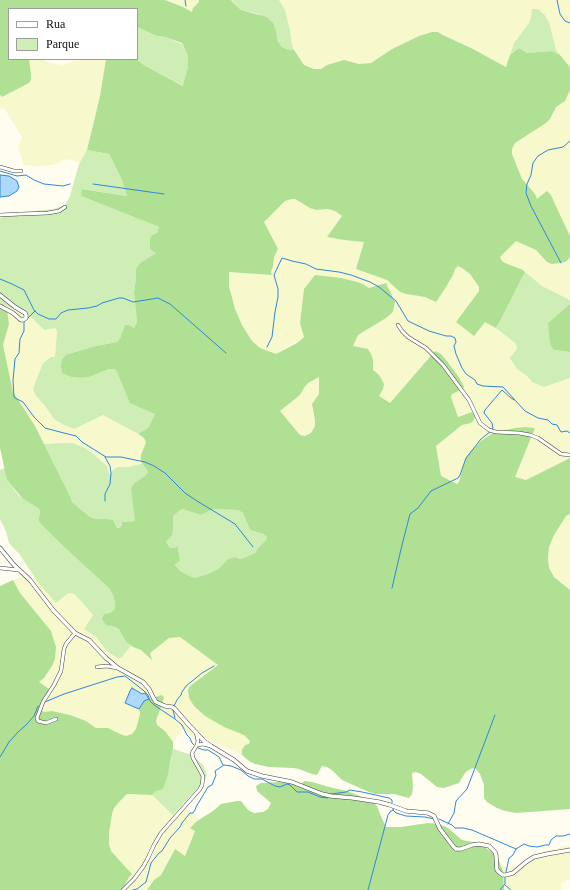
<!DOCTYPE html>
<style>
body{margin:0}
#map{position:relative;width:570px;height:890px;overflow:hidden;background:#fffdf0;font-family:Georgia,serif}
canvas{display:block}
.legend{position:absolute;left:8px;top:8px;width:130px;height:52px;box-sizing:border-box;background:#fff;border:1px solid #9f9f9f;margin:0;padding:5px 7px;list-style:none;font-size:12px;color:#0e0e0e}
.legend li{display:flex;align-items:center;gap:8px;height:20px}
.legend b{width:20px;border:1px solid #9f9f9f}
</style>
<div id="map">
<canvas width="570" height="890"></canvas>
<ul class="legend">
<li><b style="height:5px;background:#fff"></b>Rua</li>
<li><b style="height:11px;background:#ceeeb5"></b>Parque</li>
</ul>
</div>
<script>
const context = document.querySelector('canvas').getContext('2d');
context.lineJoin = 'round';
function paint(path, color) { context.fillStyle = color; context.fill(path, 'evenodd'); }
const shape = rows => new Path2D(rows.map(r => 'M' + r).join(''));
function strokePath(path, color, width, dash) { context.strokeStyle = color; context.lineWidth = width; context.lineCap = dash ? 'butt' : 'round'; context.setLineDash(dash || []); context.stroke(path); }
paint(shape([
 [165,0,199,0,199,2,193,8,192,12,183,7],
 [279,0,570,0,570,69,569,66,563,60,556,50,549,22,544,14,538,9,532,9,531,17,529,23,514,43,507,67,473,49,438,32,419,36,392,49,371,63,359,64,344,60,327,65,321,69,314,69,304,65,296,54,292,45,290,30,285,10],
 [29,59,43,59,49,63,64,65,77,59,106,59,100,96,87,150,80,163,71,160,66,159,53,165,34,166,24,165,18,148,22,137,4,108,0,109,0,95,2,97,29,83,31,74],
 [570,90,570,236,554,202,551,195,537,200,522,179,512,155,512,149,515,143,546,123,550,119,556,107,565,101],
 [292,199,295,199,303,204,317,210,328,209,335,211,342,216,327,237,344,240,364,242,356,269,387,280,400,292,406,294,425,297,436,301,446,287,453,275,455,269,458,266,462,268,470,274,479,287,479,291,456,322,485,322,496,328,515,343,517,347,516,350,509,359,517,369,527,376,532,382,544,387,570,378,570,458,526,480,515,477,534,429,525,427,515,428,493,433,465,460,459,482,457,484,441,476,436,446,462,425,471,423,474,420,475,416,473,413,463,414,458,417,451,397,452,394,461,389,460,379,447,361,441,354,435,351,407,383,390,403,378,396,383,389,377,373,373,370,373,360,353,346,358,335,386,318,393,312,395,302,386,283,369,288,363,284,315,275,304,290,300,323,304,337,276,354,260,349,252,341,242,325,235,309,229,287,229,271,272,275,271,272,273,266,274,257,278,249,264,222,285,201],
 [516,241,536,250,547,262,566,263,570,257,570,300,542,286,530,276,523,270,505,263,502,261,500,257],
 [4,305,32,318,41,327,55,328,57,331,55,357,43,363,35,383,33,390,36,396,45,406,55,420,64,425,73,429,103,415,144,438,146,442,141,455,141,461,143,463,129,467,118,467,114,469,111,474,109,474,107,466,87,449,61,443,44,444,35,426,13,392,3,345,9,324,7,310],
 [320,376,319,394,312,404,315,420,315,426,311,433,305,436,300,435,280,411,300,395,304,388,308,383],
 [570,514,570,590,554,577,549,568,548,559,549,547,554,535,566,516],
 [20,577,27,577,36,579,37,581,67,594,70,593,73,594,80,600,93,615,84,629,96,637,108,652,117,658,127,651,131,646,141,650,152,659,150,653,169,638,180,637,218,665,190,686,205,716,224,727,244,735,251,741,249,744,242,750,242,755,203,737,198,744,184,728,173,742,165,731,157,725,156,721,164,699,162,695,149,699,145,693,142,694,132,688,125,703,139,709,140,714,136,729,132,734,126,736,120,734,108,728,96,728,86,721,70,715,52,711,44,712,41,710,39,682,49,672,52,666,55,659,56,647,51,631,20,593,13,580],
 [127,794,152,795,173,815,182,805,199,819,191,827,195,831,184,857,174,849,161,875,154,880,147,890,121,890,126,883,129,877,128,869,111,851,109,844,109,833,112,814,114,808,120,801],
 [570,845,570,879,563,882,561,884,561,890,504,890,503,871,499,862,507,868,514,867,523,864,529,858,541,852]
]), '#f8f8cd');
paint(shape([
 [232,0,279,0,285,10,290,30,292,45,294,50,286,49,282,47,278,42,276,31,259,14,241,10],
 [532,9,538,9,544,14,549,22,556,50,560,55,552,51,527,53,519,48,510,55,514,43,529,23,531,17],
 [137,27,157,36,165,37,182,44,188,56,188,67,184,86,144,65,136,59,137,59],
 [87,150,109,154,122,180,127,196,83,189,81,196,159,227,157,233,152,235,156,253,140,263,136,269,136,278,134,293,137,322,134,328,125,325,120,338,117,342,96,346,86,350,72,377,80,378,89,377,109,369,115,369,118,374,155,414,148,428,138,434,103,415,74,429,64,425,55,420,45,406,36,396,33,390,35,383,43,363,51,357,55,357,57,331,55,328,45,330,41,327,32,318,27,315,0,303,0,218,6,214,54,209,65,205,70,196,79,164],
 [525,272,530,276,542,286,570,300,570,304,548,323,552,348,554,350,570,352,570,378,544,387,532,382,527,376,517,369,511,360,509,359,516,350,517,347,515,343,496,328,499,323],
 [61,443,72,443,87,449,107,466,109,474,111,473,114,469,118,467,129,467,143,463,148,472,145,476,134,483,131,488,136,521,122,522,121,527,117,528,106,519,96,519,90,517,72,502,71,498,44,444],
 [5,468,7,480,19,496,22,498,39,509,40,512,39,517,76,558,109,588,113,595,115,603,115,609,110,613,104,614,110,626,115,627,119,629,126,642,131,646,121,658,117,658,113,655,108,652,96,637,84,629,93,615,80,600,74,594,70,593,67,594,56,603,37,581,20,555,9,543,6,531,0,519,0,470],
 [182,509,201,515,214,509,238,510,243,513,250,530,263,534,267,537,266,540,258,548,255,553,241,559,234,557,228,559,221,568,208,574,194,578,180,571,175,565,180,561,178,547,170,548,166,542,172,536,173,529,173,516],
 [173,749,192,755,203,765,207,775,204,781,173,815,152,795,156,791,170,766]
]), '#ceeeb5');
paint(shape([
 [0,0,165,0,183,7,192,12,193,8,199,2,199,0,231,0,241,10,267,17,273,23,276,31,278,42,282,47,286,49,294,50,304,65,314,69,321,69,327,65,344,60,359,64,371,63,392,49,419,36,432,32,438,32,443,35,473,49,506,67,510,55,519,48,527,53,552,51,560,55,569,66,570,69,570,90,565,101,556,107,550,119,546,123,515,143,512,149,512,154,522,179,535,194,537,199,547,191,551,195,554,202,570,236,570,257,566,262,552,264,547,262,536,250,516,241,500,257,502,261,505,263,523,270,525,272,499,323,496,328,485,322,474,336,456,322,479,291,479,287,470,274,462,268,458,266,455,269,453,275,446,287,436,302,425,297,406,294,400,292,387,280,356,269,364,242,344,240,327,237,342,216,335,211,328,209,316,210,310,208,295,199,292,199,285,201,264,222,278,249,274,257,273,266,271,272,272,275,229,272,229,287,232,297,235,309,242,325,252,341,260,348,276,354,297,343,304,337,300,323,304,289,315,275,341,278,357,282,363,284,369,288,386,283,395,302,393,312,386,318,358,335,353,346,368,349,371,354,373,360,373,370,377,373,381,378,384,384,383,389,379,396,390,403,435,351,441,354,447,361,460,379,464,387,463,389,454,393,452,394,451,397,458,417,472,412,475,416,474,420,471,423,462,425,436,446,441,476,457,484,459,482,465,460,471,451,481,441,493,433,515,428,525,427,535,428,515,477,526,480,570,458,570,514,566,516,554,535,549,547,548,559,549,568,554,577,570,590,570,809,516,813,505,811,497,808,487,802,484,798,484,785,480,774,475,768,470,769,465,773,459,783,444,788,437,787,421,774,416,772,412,773,413,787,412,794,409,798,394,794,375,794,369,792,342,780,333,771,327,767,322,766,317,775,312,774,299,769,293,768,269,767,255,764,249,761,242,755,242,750,245,745,249,744,250,741,244,735,224,727,205,716,194,706,189,698,188,690,190,686,218,665,180,637,169,638,150,653,152,660,141,650,133,647,126,642,119,629,115,627,106,625,102,619,104,614,110,613,115,609,115,603,113,595,109,588,76,558,42,525,39,521,39,517,40,512,39,509,22,498,7,480,0,448,0,303,4,305,7,310,9,324,3,345,13,392,35,426,71,498,72,502,90,517,96,519,106,519,113,520,117,528,121,527,122,522,135,521,131,488,134,483,145,476,148,472,141,461,141,455,146,442,144,438,138,434,148,428,155,414,130,403,118,374,115,369,109,369,89,377,80,378,72,377,62,373,61,365,62,360,66,355,96,346,117,342,120,338,125,325,129,325,134,328,137,322,134,293,136,278,136,269,140,263,156,253,150,249,150,239,152,235,157,233,159,227,81,196,82,189,127,196,122,180,109,154,87,150,100,96,106,59,136,59,144,65,183,86,188,67,188,56,182,43,165,37,157,36,137,27,137,9,9,9,9,59,29,59,31,74,31,80,29,83,2,97,0,95],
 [319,377,319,394,312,404,315,420,315,426,311,433,305,436,300,435,280,411,300,395,304,388,308,383],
 [182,509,201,515,214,509,238,510,243,513,250,530,263,534,267,537,266,540,258,548,255,553,241,559,234,557,228,559,220,568,208,574,194,578,180,571,175,565,180,561,178,547,170,548,166,542,172,536,173,529,173,516],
 [570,304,570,352,554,350,552,348,550,343,548,323],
 [13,580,20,593,51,631,56,647,55,659,52,666,44,678,39,682,49,689,44,699,41,710,44,712,52,711,70,715,86,721,96,728,108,728,120,734,126,736,132,734,136,729,140,714,139,709,144,701,149,699,162,695,164,698,156,721,157,725,165,731,173,742,173,749,167,778,163,789,156,791,152,795,127,794,120,801,114,808,112,814,109,833,109,844,111,851,132,874,129,877,126,883,121,890,0,890,0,586],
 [304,781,312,782,333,788,347,791,372,801,377,806,380,814,386,827,401,827,428,823,439,824,448,828,462,840,478,843,492,852,498,859,503,871,504,890,147,890,154,880,161,875,175,849,185,856,195,831,190,828,197,821,213,811,221,804,237,801,241,801,248,810,254,813,263,812,268,809,271,803,257,791,256,786,261,783,280,782,301,784]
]), '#afe093');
const water = shape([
 [0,175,9,176,17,181,19,187,17,191,9,196,0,197,0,175],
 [132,688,142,694,145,693,149,699,144,701,139,709,125,703,130,691,132,688]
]);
paint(water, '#afd9fc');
strokePath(water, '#2f87da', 1);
strokePath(shape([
 [185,0,186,6],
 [557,0,560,14,565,21,570,23],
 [0,171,17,176,26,175,34,180,44,184,63,186,70,184],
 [93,184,164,194],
 [561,263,531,206,526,193,527,184,531,175,533,163,538,156,548,150,563,147,570,141],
 [0,279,12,284,24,290,34,310,38,314,49,319,56,319,61,313,68,310,88,308,97,306,102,303,119,298,123,298,133,302,158,298,170,304,226,353],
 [35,311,24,322,24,331,20,339,19,353,15,359,13,381,14,397,15,398,23,402,34,417,45,428,60,432,76,436,82,442,106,457,121,457,135,460,145,462,154,466,165,473,185,493,197,501,235,524,253,547],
 [267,347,272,337,275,312,278,297,278,289,274,275,282,258,292,261,306,264,316,269,339,272,351,275,370,282,379,287,396,301,408,321,429,331,446,336,451,336,455,338,456,342,454,346,456,354,462,368,466,374,475,380,477,384,483,386,503,387,525,411,538,418,548,420,552,424,557,425,561,432,567,431,570,433],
 [492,429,493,428,492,423,484,413,485,410,502,390,511,398,514,400],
 [105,457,110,466,111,473,110,484,105,494,105,501],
 [392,588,402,545,410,514,418,508,431,491,458,478,460,475,466,458,481,439,490,432],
 [45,702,64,694,117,677,125,676,143,690,148,695,150,701,154,705,175,719,182,725,187,735,190,738,192,743,194,745],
 [174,706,177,700,181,695,182,692,186,686,202,673,214,666],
 [173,710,175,718],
 [198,748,204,750,208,750,219,757,223,765],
 [0,757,9,742,18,732,26,725,34,716,38,706],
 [331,794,346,792,350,790,362,792,389,798,392,800,392,803],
 [393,808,393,810,396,813,406,816,425,817,434,819],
 [439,819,452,825,455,828,463,828,472,830,516,849],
 [448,824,454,813,456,801,467,789,495,715],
 [506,872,509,858,513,855,516,849,524,844,529,846,537,847,545,845,549,845,551,840,556,836,563,836,570,834],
 [505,885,511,890],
 [133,890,137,889,146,882,151,863,159,853,162,851,170,838,180,827,182,823,190,813,193,813,195,810,196,807,208,787,212,785,216,775,215,771,224,765,231,766,241,770,248,776,254,779,262,779,275,786,280,787,287,784,290,785,297,792,308,792,320,797,327,798],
 [368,890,388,815,390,812,393,810],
 [500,890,505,884,505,878]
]), '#2f87da', 1);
const minor = shape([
 [0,167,14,171,21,171],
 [0,215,21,214,48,213,59,211,65,207],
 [398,325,402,331,408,337,426,348,443,365,469,400,480,423,485,427,489,430,496,432,519,433,530,435,538,438,561,454,570,455],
 [0,568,9,569,19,570],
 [97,667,106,666,118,668],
 [56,719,46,723,38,721,37,718,43,702,54,685,61,671,64,649,66,644,75,633],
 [196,732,198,741,197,745],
 [123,890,134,879,143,867,147,860,154,845,161,833,200,789,202,785,203,777,202,774,193,758,192,753,197,745,203,744,211,746]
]);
const tertiary = shape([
 [0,295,15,307,25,313,26,315,26,318,23,320,21,320,13,313,0,306],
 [0,548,14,565,30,580,53,610,75,633,89,640,106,658,118,668,143,682,149,689,154,699,156,702,165,706,172,707,174,708,188,724,204,741,211,746,234,760,247,771,262,776,292,782,322,794,331,796,353,798,379,802,390,805,406,811,428,813,434,816,440,829,453,846,456,849,461,849,472,845,479,844,489,846,495,852,496,855,497,870,500,873,503,875,506,875,513,873,526,862,534,857,547,854,570,850]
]);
strokePath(minor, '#414141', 4);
strokePath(tertiary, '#414141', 4.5);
strokePath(minor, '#fff', 3);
strokePath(tertiary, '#fff', 3.5);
</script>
